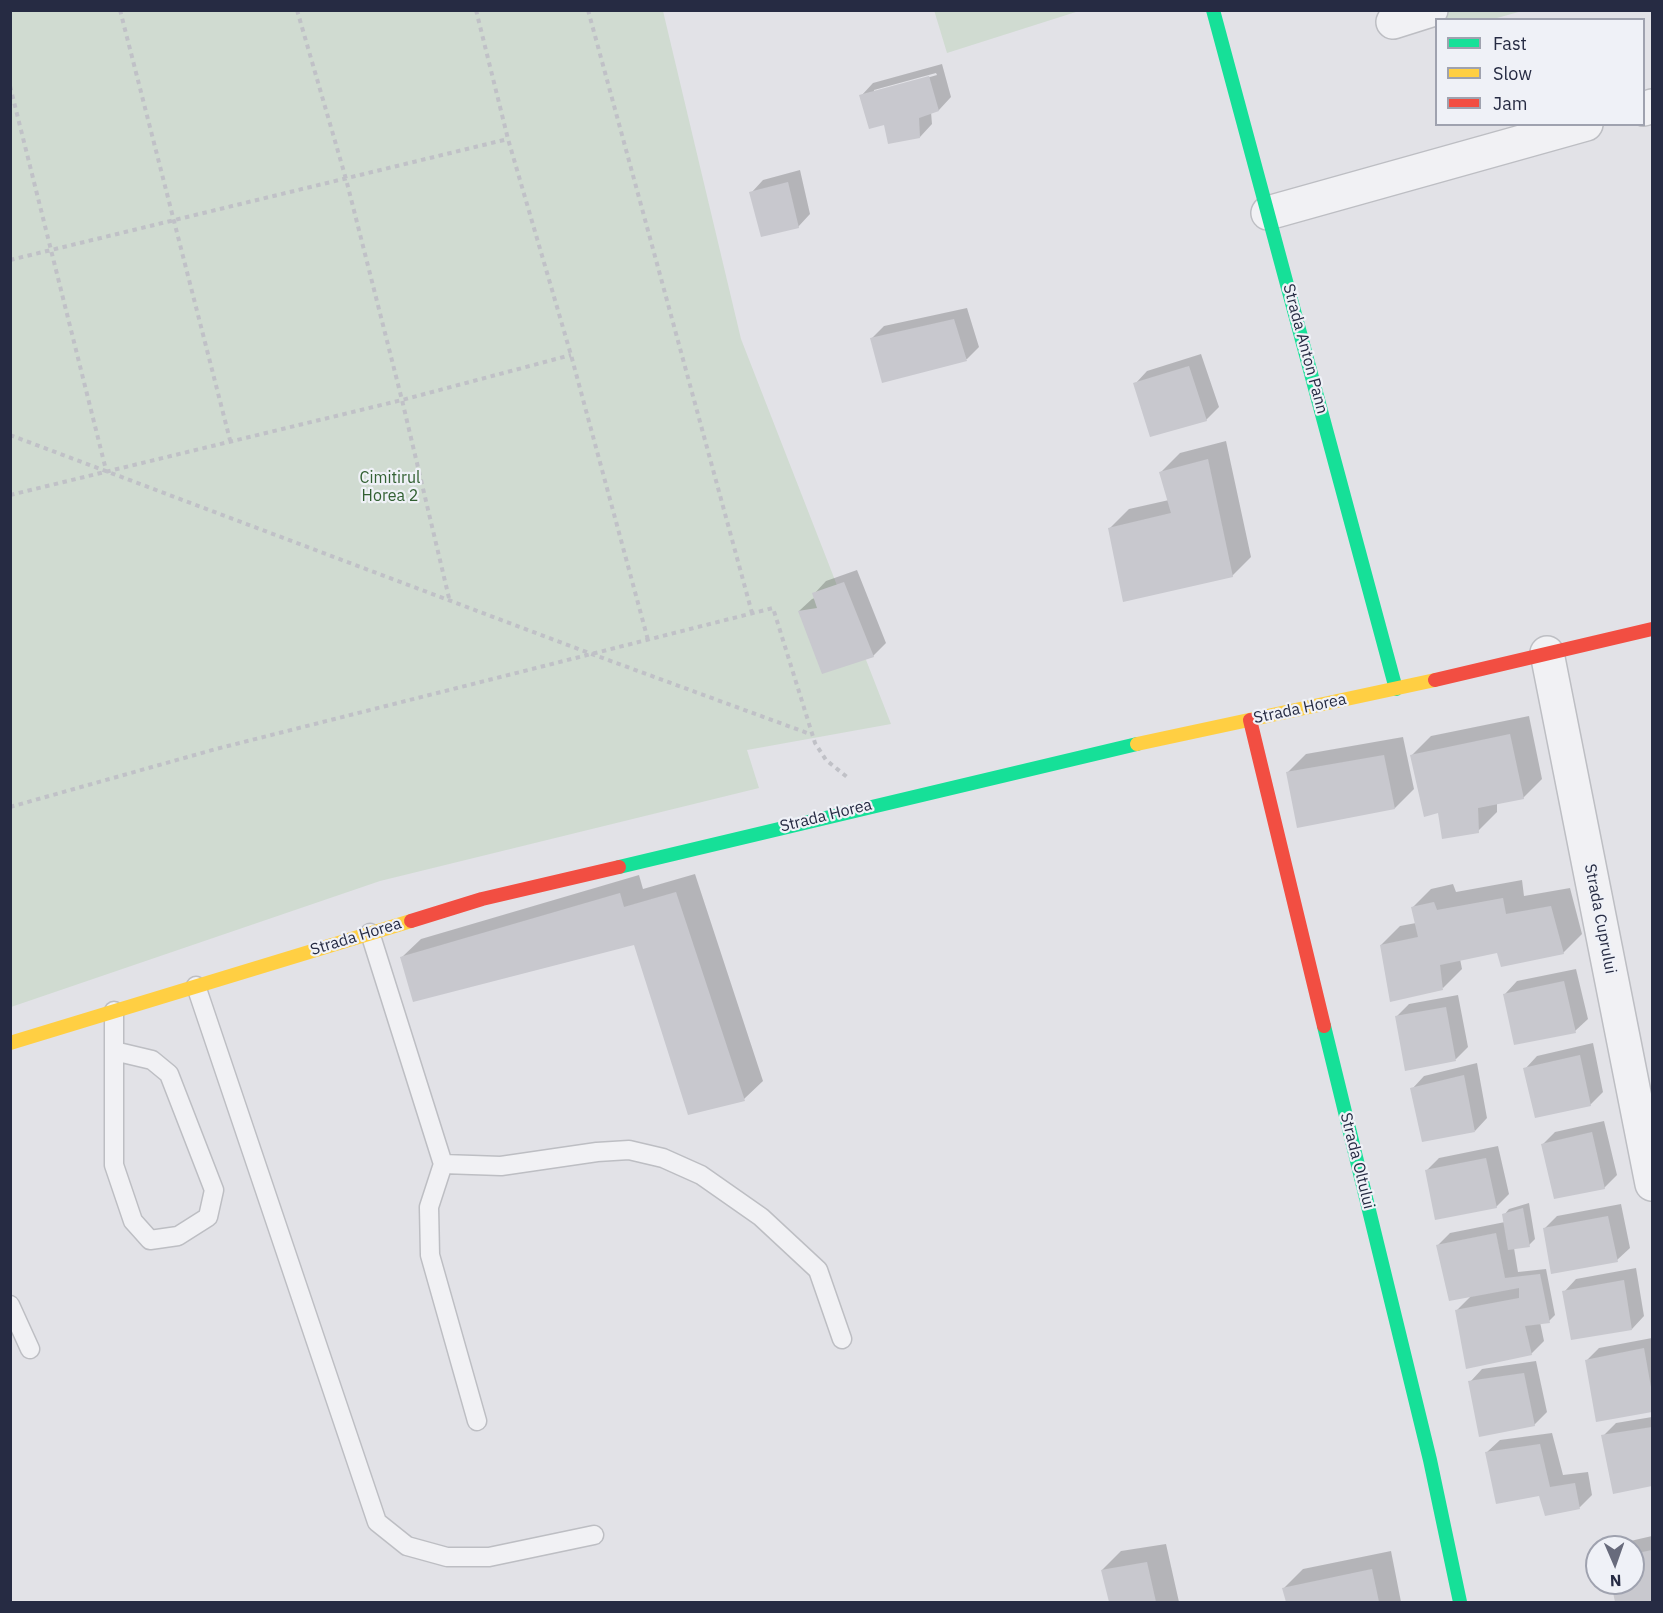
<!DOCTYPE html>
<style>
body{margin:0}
#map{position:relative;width:1663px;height:1613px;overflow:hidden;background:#e2e2e7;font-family:"IBM Plex Sans",sans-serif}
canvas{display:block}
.frame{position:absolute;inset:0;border:12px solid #262b43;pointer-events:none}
.legend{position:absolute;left:1435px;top:18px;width:210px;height:108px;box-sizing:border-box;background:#eff1f7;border:2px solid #9fa2af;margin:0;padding:8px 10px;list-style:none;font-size:18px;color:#262b43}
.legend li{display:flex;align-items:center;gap:12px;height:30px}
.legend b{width:30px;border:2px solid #9fa2af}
.north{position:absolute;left:1585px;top:1535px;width:60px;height:60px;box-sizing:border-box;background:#eff1f7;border:2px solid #9fa2af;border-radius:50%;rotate:178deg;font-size:16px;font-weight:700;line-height:24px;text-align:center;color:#262b43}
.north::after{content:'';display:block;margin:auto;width:21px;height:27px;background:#686b7c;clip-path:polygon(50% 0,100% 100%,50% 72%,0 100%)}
</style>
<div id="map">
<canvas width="1663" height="1613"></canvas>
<div class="frame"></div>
<ul class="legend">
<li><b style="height:8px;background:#16e098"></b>Fast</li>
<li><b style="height:8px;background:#ffcf43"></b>Slow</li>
<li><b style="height:8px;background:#f24e42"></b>Jam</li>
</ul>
<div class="north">N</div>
</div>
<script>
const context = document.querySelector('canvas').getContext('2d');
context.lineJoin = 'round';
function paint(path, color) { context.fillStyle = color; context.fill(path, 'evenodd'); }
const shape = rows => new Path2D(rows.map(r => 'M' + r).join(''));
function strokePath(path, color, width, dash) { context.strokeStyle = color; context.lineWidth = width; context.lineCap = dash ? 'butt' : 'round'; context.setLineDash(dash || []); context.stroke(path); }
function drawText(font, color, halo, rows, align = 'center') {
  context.font = font + ' "IBM Plex Sans",sans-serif'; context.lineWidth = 4.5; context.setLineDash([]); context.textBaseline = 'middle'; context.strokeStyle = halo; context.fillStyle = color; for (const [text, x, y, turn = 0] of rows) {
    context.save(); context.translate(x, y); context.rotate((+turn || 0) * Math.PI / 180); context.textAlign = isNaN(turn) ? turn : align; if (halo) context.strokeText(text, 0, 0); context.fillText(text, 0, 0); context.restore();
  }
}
paint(shape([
 [934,10,1079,10,1079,11,947,53],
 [10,11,663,11,741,339,891,724,747,750,759,788,380,881,11,1007],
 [1434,11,1522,11,1490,20,1437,19]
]), '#d0dbd1');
paint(shape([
 [942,64,951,97,939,110,931,112,932,124,920,137,861,96,873,83],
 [936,73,937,75,874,93,874,90],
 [800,170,810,214,798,227,751,193,763,180],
 [967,308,979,347,967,359,883,381,871,339,884,326],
 [1201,354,1219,407,1206,420,1135,384,1147,371],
 [1226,441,1251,557,1232,576,1110,528,1129,509,1169,500,1161,472,1180,453],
 [857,570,886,643,873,656,799,611,812,599,815,598,814,594,826,581],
 [1529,716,1542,779,1523,798,1497,803,1497,812,1478,831,1439,811,1412,755,1431,736],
 [1403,737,1414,789,1395,808,1298,826,1287,773,1306,754],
 [695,874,763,1081,744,1099,635,943,402,957,421,939,639,875,643,889],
 [1522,880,1524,896,1570,888,1582,934,1563,953,1498,951,1460,959,1462,969,1443,988,1381,945,1400,926,1416,923,1412,908,1431,889,1453,884,1456,892],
 [1576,969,1588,1019,1575,1031,1505,994,1517,981],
 [1458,995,1468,1047,1456,1059,1407,1069,1396,1017,1409,1004],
 [1593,1043,1603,1092,1590,1105,1525,1069,1537,1056],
 [1477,1063,1487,1118,1475,1131,1412,1089,1424,1076],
 [1604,1121,1617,1175,1604,1188,1543,1144,1555,1132],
 [1498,1146,1509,1194,1496,1207,1426,1171,1439,1158],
 [1529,1203,1535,1239,1529,1245,1514,1248,1518,1272,1546,1269,1555,1315,1549,1321,1540,1322,1544,1341,1531,1354,1457,1310,1472,1295,1438,1245,1450,1233,1505,1222,1504,1215,1509,1209],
 [1621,1204,1630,1248,1617,1260,1544,1229,1557,1216],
 [1636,1268,1644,1316,1632,1329,1564,1292,1576,1279],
 [1652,1338,1652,1411,1597,1420,1586,1361,1599,1348],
 [1536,1361,1547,1412,1534,1425,1470,1382,1482,1369],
 [1652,1417,1652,1485,1614,1492,1603,1436,1616,1423],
 [1552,1433,1563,1475,1588,1472,1592,1495,1580,1507,1546,1515,1540,1494,1487,1452,1500,1440],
 [1652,1536,1652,1602,1616,1602,1612,1583,1633,1583,1633,1547,1622,1547,1626,1542],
 [1166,1544,1179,1602,1110,1602,1102,1570,1121,1551],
 [1391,1551,1401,1602,1287,1602,1284,1588,1303,1569]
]), '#0003');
paint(shape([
 [929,76,939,111,919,118,920,138,888,144,884,125,869,129,859,95],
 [788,182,799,228,761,237,749,192],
 [954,319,967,361,882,383,870,338],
 [1189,366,1207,421,1150,437,1133,383],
 [1208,459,1233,577,1123,602,1108,528,1171,513,1159,472],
 [844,582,874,657,822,674,798,611,817,608,812,593],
 [1510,734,1524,799,1478,808,1479,833,1442,839,1438,813,1424,817,1410,755],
 [1384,755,1395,809,1297,828,1286,772],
 [676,892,745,1101,688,1115,634,945,413,1002,400,957,620,893,624,907],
 [1503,898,1506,914,1551,906,1564,954,1501,967,1497,953,1440,965,1443,990,1390,1002,1380,945,1418,937,1411,907,1434,902,1437,910],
 [1564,981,1576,1033,1514,1045,1503,994],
 [1446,1007,1456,1061,1405,1071,1395,1016],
 [1580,1055,1591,1106,1535,1118,1523,1068],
 [1464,1075,1475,1132,1422,1142,1410,1088],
 [1592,1132,1605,1189,1554,1199,1541,1144],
 [1486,1158,1497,1208,1435,1220,1425,1170],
 [1523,1208,1530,1247,1508,1250,1502,1214],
 [1608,1216,1618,1262,1551,1274,1543,1228],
 [1496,1233,1505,1278,1540,1274,1550,1323,1525,1326,1532,1355,1466,1369,1455,1310,1519,1298,1519,1288,1449,1301,1436,1245],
 [1624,1280,1632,1330,1571,1340,1562,1291],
 [1644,1348,1652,1393,1652,1412,1596,1422,1585,1360],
 [1524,1373,1535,1426,1479,1437,1468,1381],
 [1652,1427,1652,1486,1613,1494,1601,1435],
 [1540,1444,1550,1487,1575,1483,1580,1509,1545,1516,1539,1496,1496,1504,1485,1452],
 [1652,1550,1652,1602,1615,1602,1611,1583,1633,1583,1633,1554],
 [1147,1562,1156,1602,1109,1602,1101,1570],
 [1372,1569,1379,1602,1286,1602,1282,1588]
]), '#c8c8ce');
const lane = shape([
 [370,933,443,1164,429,1207,430,1255,477,1421],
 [196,986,377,1522,407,1546,447,1557,489,1557,594,1535],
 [114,1051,152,1060,169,1074,214,1190,208,1217,178,1236,150,1240,133,1221,114,1165,114,1011],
 [443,1164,501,1166,597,1152,629,1150,663,1158,701,1175,761,1217,818,1270,842,1339],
 [10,1305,30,1349]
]);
const street = shape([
 [1393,22,1431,10],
 [1644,109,1652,106],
 [1268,213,1586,124],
 [1547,653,1652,1184]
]);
strokePath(lane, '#bdbec3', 21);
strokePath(street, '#bdbec3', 36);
strokePath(shape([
 [120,10,230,440],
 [297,10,346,179,402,400,449,598],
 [476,10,508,139,571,355,648,640],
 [588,10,752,613],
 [10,86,106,470],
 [10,260,508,139],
 [10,435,589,653,810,734],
 [10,495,402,400,571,355],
 [10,807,216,749,773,608,815,743,826,760,847,777]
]), '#c0c1c7', 4, [4.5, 4.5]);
strokePath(lane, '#f1f1f4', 18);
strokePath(street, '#f1f1f4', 33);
strokePath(shape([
 [1213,10,1396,689],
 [619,867,1137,744],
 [1324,1026,1430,1460,1460,1602]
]), '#16e098', 14);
strokePath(shape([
 [1137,744,1435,680],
 [10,1043,411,921]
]), '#ffcf43', 14);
strokePath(shape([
 [1435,680,1652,629],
 [1250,720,1324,1026],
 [411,921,482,899,619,867]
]), '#f24e42', 14);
drawText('16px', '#262b43', '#eff1f7', [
 ["Strada Anton Pann",1305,349,75],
 ["Strada Horea",1300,709,-12],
 ["Strada Horea",826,816,-14],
 ["Strada Cuprului",1600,919,79],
 ["Strada Horea",356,937,-17],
 ["Strada Oltului",1357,1161,76]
]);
drawText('16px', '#326032', '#eff1f7', [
 ["Cimitirul",390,478],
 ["Horea 2",390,496]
]);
</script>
